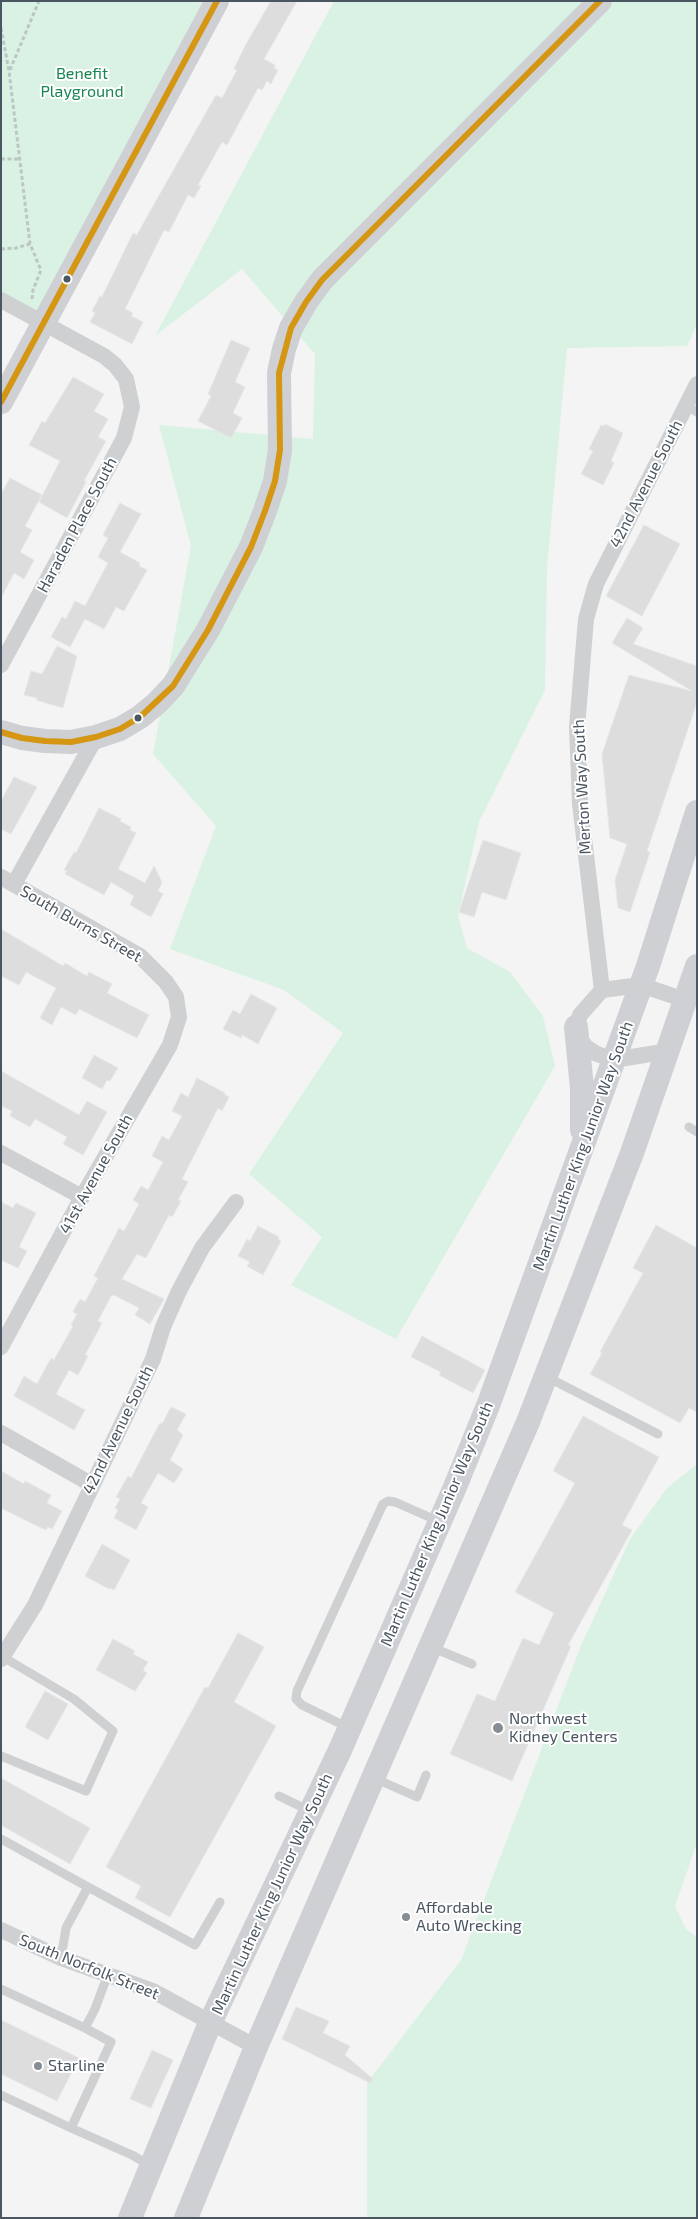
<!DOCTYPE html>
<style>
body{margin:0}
#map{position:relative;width:698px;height:2219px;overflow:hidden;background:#f4f4f4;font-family:"Exo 2",sans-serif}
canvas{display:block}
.frame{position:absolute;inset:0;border:2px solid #4a5661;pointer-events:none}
</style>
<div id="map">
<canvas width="698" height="2219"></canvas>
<div class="frame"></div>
</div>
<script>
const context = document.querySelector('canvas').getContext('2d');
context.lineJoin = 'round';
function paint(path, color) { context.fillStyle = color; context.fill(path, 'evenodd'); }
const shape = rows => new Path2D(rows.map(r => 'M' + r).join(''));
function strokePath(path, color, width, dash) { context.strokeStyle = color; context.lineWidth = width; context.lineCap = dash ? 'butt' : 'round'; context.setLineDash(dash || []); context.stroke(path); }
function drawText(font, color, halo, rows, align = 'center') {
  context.font = font + ' "Exo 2",sans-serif'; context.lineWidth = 4; context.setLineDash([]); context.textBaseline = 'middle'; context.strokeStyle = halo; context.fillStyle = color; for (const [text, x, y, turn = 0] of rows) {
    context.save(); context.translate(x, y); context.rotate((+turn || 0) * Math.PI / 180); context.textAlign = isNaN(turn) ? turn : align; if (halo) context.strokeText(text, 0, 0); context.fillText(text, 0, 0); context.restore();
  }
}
paint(shape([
 [1,1,218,1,46,325,1,301],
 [334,1,697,1,697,324,687,346,567,348,547,568,545,690,479,822,458,916,467,948,510,972,543,1016,555,1066,396,1339,291,1285,322,1237,249,1174,343,1033,284,990,170,949,216,826,153,754,191,546,159,425,313,439,315,354,242,269,155,336],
 [697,1464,697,1843,675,1906,686,1929,697,1937,697,2218,367,2218,367,2083,461,1960,580,1648,630,1539,667,1488]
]), '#d9f2e3');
const building = shape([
 [271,1,297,1,264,59,275,65,274,68,278,70,271,84,267,81,262,90,258,88,227,145,222,142,198,185,201,186,194,198,188,195,169,232,164,230,125,309,133,313,131,316,143,322,132,344,90,322,95,313,92,311,100,296,102,297,133,233,137,235,144,222,216,95,222,98,237,70,234,69,245,46,271,1],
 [231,340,250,348,235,382,245,387,233,413,242,418,231,438,198,421,211,396,208,394,231,340],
 [73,377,104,394,94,411,108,419,98,437,106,441,84,481,86,482,67,518,39,502,60,461,29,445,42,421,45,423,73,377],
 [605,424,623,433,611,461,614,463,603,485,581,474,593,451,589,449,601,425,604,426,605,424],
 [10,478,42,495,25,526,32,530,20,552,34,560,24,579,14,573,1,598,1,494,10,478],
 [120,503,141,514,120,552,140,563,139,566,147,570,124,611,116,607,104,629,85,619,70,647,51,637,62,617,66,619,75,601,85,606,108,563,98,557,108,538,103,535,120,503],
 [644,525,680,544,642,616,606,596,644,525],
 [627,618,643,628,633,644,697,666,697,702,647,851,650,852,630,912,618,908,615,880,627,844,610,838,602,754,629,675,692,691,612,643,627,618],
 [57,646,77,656,63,708,36,700,37,698,24,695,31,671,42,674,57,646],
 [14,777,37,787,11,834,1,829,1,801,14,777],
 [99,808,121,819,120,821,131,827,130,830,136,833,118,869,145,883,154,866,162,882,158,891,163,894,151,917,130,905,134,896,111,882,104,895,65,874,67,871,64,870,74,852,76,853,99,808],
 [483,840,521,853,506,900,482,892,474,917,459,912,483,840],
 [1,929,63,966,65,963,87,976,89,972,112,984,107,993,149,1015,137,1038,79,1009,76,1015,61,1007,52,1025,40,1018,56,988,26,972,19,985,1,976,1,929],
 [251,994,277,1008,258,1044,242,1035,241,1038,223,1029,233,1010,240,1014,251,994],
 [94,1055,118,1068,110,1081,107,1080,102,1089,82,1078,94,1055],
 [1,1071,79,1115,87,1101,107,1112,83,1155,63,1144,67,1137,35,1119,30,1127,10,1116,12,1111,1,1106,1,1071],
 [197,1078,225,1093,224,1094,229,1097,222,1111,218,1108,182,1179,188,1182,178,1200,181,1201,172,1217,169,1215,146,1258,137,1254,122,1279,164,1299,150,1324,135,1315,139,1308,114,1295,111,1296,98,1321,102,1323,85,1355,88,1356,78,1375,69,1370,56,1394,85,1410,74,1430,14,1396,24,1376,37,1384,51,1358,54,1360,73,1326,71,1325,77,1314,73,1312,80,1299,85,1302,98,1278,94,1276,119,1228,124,1231,139,1204,133,1200,141,1186,148,1190,163,1162,152,1156,162,1136,169,1140,182,1116,172,1111,181,1093,188,1097,197,1078],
 [1,1202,13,1208,16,1203,36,1213,19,1247,27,1251,18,1268,1,1260,1,1202],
 [656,1225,697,1248,697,1412,689,1408,680,1423,590,1374,602,1353,600,1352,643,1273,633,1268,656,1225],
 [258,1226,279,1237,278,1239,281,1241,263,1275,247,1266,250,1262,238,1256,247,1239,250,1241,258,1226],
 [422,1336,485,1370,473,1393,439,1375,441,1372,411,1357,422,1336],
 [171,1407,186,1414,177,1430,183,1435,170,1460,183,1469,174,1483,158,1473,141,1503,148,1507,136,1530,114,1518,118,1510,115,1508,120,1499,116,1497,128,1476,131,1478,156,1430,160,1423,162,1424,171,1407],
 [583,1416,659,1457,622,1525,632,1530,568,1645,571,1646,512,1781,450,1754,477,1694,495,1701,523,1638,539,1645,554,1613,515,1592,575,1483,553,1471,583,1416],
 [1,1471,24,1484,25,1481,51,1495,47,1503,62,1511,52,1529,48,1527,46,1530,35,1525,1,1508,1,1471],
 [102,1544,130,1560,114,1590,110,1588,109,1589,85,1576,102,1544],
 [238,1633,264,1647,234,1702,276,1726,170,1917,135,1898,141,1886,106,1867,205,1687,208,1688,238,1633],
 [113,1639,135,1651,133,1654,148,1662,143,1670,147,1673,135,1691,96,1670,113,1639],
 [45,1691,68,1704,48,1740,25,1727,45,1691],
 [1,1778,90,1828,70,1864,1,1825,1,1778],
 [296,2007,329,2021,323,2033,350,2046,345,2055,373,2079,370,2083,282,2039,296,2007],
 [1,2020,79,2058,57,2101,1,2074,1,2020],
 [152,2050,173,2060,151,2108,130,2099,152,2050]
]);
paint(building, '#ddddde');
strokePath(building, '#e5e6e7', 1);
strokePath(shape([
 [1,28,9,71,30,244,41,270,33,290,32,299],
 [10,70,39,1],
 [1,159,20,159],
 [1,249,16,248,30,244]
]), '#bcc7c4', 3, [4, 2.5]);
strokePath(shape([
 [686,406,697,412],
 [689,1127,697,1132],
 [547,1377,658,1434],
 [431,1647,472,1664],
 [349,1728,302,1705,296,1699,297,1691,383,1504,388,1501,395,1502,438,1521],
 [1,1756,86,1791,113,1731,74,1699,3,1657],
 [374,1778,417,1797,426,1775],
 [279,1796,310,1811],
 [1,1839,88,1887,66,1928,61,1958],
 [88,1887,195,1945,220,1902],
 [108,1974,95,2009,85,2028,111,2042,71,2128,132,2155,151,2166],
 [1,1989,85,2028],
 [1,2095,71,2128]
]), '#ced0d2', 9);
strokePath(shape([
 [1,300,104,356,115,365,126,379,132,407,124,438,1,665],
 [1,877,140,956,166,982,176,997,179,1017,170,1045,82,1197,1,1347],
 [14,884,96,737],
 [602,990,580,804,577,727,586,619,596,584,697,384],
 [668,1051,614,1060,597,1054,586,1047,579,1038,576,1027,580,1015,602,990,641,985,685,1000],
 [1,1153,82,1197],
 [1,1433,91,1484],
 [1,1659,35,1605,153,1359,163,1327,179,1291,202,1248,236,1202],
 [1,1930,61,1958,153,1991,256,2047]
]), '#ced0d2', 16);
strokePath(shape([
 [1,402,217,1],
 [1,732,22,738,45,741,71,742,96,737,120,729,140,717,157,703,173,686,208,630,251,547,265,511,275,481,280,450,279,373,284,349,291,328,306,302,322,280,600,1],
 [576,1027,582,1088,582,1130],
 [130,2218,210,2023,340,1750,455,1487,489,1403,648,966,697,812],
 [186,2218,256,2047,528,1422,632,1153,697,966]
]), '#ced0d4', 24);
strokePath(shape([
 [1,402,217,1],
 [1,732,22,738,45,741,71,742,96,737,120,729,140,717,173,686,208,630,251,547,265,511,275,481,280,450,279,373,291,328,306,302,322,280,600,1]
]), '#d49613', 6);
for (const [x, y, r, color] of [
 [67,279,4.5,"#4a5661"],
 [138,718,4.5,"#4a5661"],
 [498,1728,6,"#868d94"],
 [406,1917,5,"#868d94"],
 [38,2066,5,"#868d94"]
]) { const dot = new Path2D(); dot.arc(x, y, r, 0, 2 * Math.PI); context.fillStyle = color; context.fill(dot); strokePath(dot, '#fff', 2); }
drawText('16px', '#17864f', '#fff', [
 ["Benefit",82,74],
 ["Playground",82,92]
]);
drawText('16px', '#4a5661', '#fff', [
 ["42nd Avenue South",646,484,-63],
 ["Haraden Place South",77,525,-62],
 ["Merton Way South",582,787,-93],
 ["South Burns Street",81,924,30],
 ["Martin Luther King Junior Way South",583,1146,-70],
 ["41st Avenue South",96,1174,-61],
 ["42nd Avenue South",118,1430,-64],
 ["Martin Luther King Junior Way South",437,1524,-67],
 ["Martin Luther King Junior Way South",272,1894,-65],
 ["South Norfolk Street",89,1967,22]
]);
drawText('16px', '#4a5661', '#fff', [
 ["Northwest",509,1719],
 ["Kidney Centers",509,1737],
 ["Affordable",416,1908],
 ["Auto Wrecking",416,1926],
 ["Starline",48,2066]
], 'left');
</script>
